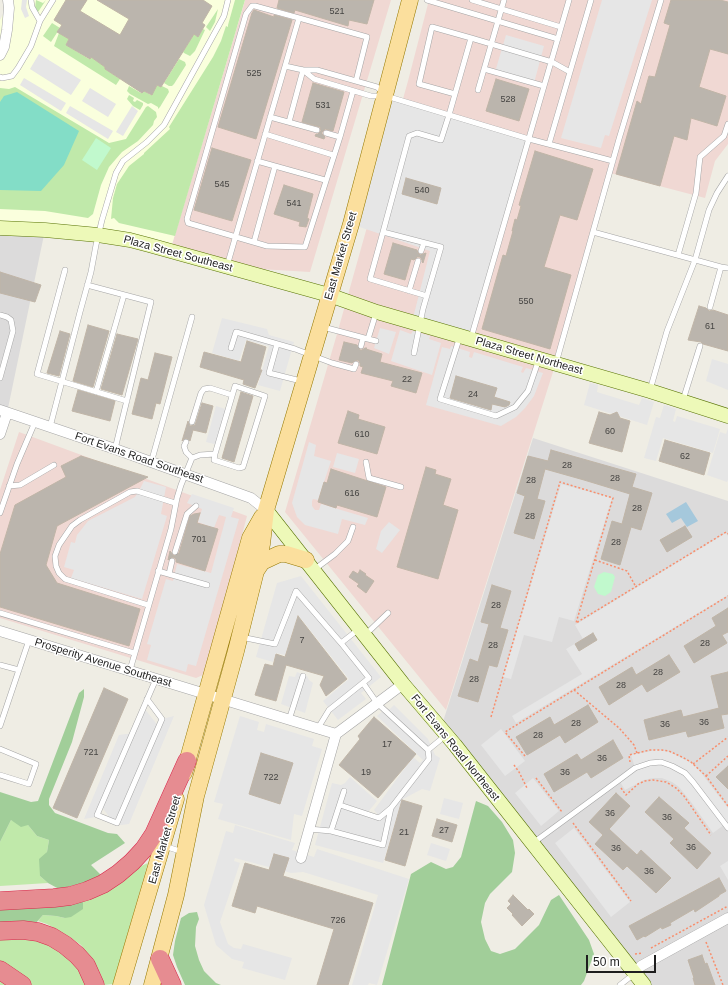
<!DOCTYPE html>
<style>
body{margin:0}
#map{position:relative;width:728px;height:985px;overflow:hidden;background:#efede4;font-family:Helvetica,sans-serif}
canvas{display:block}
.scale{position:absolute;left:586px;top:955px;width:70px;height:18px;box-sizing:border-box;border:2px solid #1e1e1e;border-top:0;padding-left:5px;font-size:12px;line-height:14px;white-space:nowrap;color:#1e1e1e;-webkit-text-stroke:3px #fff;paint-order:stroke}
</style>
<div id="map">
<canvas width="728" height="985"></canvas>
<div class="scale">50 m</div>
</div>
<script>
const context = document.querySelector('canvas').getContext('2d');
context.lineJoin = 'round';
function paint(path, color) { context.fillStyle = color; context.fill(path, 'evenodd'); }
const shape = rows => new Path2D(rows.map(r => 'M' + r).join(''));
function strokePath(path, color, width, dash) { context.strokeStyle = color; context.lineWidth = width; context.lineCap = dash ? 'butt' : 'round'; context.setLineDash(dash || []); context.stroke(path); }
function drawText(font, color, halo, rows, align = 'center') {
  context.font = font + ' Helvetica,sans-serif'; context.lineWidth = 3; context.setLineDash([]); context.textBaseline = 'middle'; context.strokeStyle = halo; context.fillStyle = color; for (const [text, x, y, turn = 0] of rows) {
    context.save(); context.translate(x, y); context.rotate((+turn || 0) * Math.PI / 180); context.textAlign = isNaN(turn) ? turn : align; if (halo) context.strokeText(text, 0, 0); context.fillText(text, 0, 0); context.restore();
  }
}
paint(shape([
 [0,228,45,230,7,413,0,434],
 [533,438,728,501,728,985,644,985,441,728]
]), '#dcdbdb');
paint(shape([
 [245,0,391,0,310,272,226,267,170,251],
 [429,0,728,0,728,144,715,161,705,198,610,173,559,353,446,710,285,512,337,334,408,81],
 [19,432,247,516,205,674,196,678,0,618,0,490]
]), '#f0d8d3');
paint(shape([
 [11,0,245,0,170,251,0,228,0,20]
]), '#faffdd');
paint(shape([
 [36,0,43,3,46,0,38,12,35,8],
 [235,0,245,0,175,236,119,223,114,218,111,219,113,198,117,184,129,166,144,154,144,153,170,129,169,127,213,57,221,41,226,26,228,27,228,25],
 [218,9,215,22,210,31,206,27],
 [52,23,60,28,51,42,43,36],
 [203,29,205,30,195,51,190,56,184,53,183,52,194,34,198,37],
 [59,33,69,39,66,45,89,59,91,57,105,67,105,69,120,79,116,85,54,46],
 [179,59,185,62,186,65,174,84,172,86,169,86,164,83],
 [157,85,161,87,162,86,168,89,169,92,160,107,158,109,158,107,151,103,148,104,130,94,127,91,129,86,141,93,144,91,151,95],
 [15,87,109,143,126,139,146,107,148,106,156,112,157,117,154,121,153,125,138,141,122,152,109,167,101,185,93,214,88,218,45,211,0,209,0,88,9,89],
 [129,95,134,98,133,101,135,102,137,100,143,103,143,105,140,110,133,106,127,99],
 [11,820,28,825,37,836,49,840,47,852,40,876,48,883,0,886,0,842],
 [148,863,113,984,104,985,100,973,81,945,68,936,47,924,38,921,43,915,56,916,65,918,83,900,123,881,141,866],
 [24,936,60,949,78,968,90,985,0,985,0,939]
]), '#c0e9aa');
paint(shape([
 [84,689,84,697,72,742,49,799,49,805,55,813,108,833,117,834,125,843,91,865,101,875,87,882,59,889,48,883,40,876,39,859,47,852,49,840,37,836,28,825,21,827,11,820,0,842,0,792,31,802,38,801,79,693],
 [476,801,488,806,502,822,513,840,515,853,512,872,490,894,485,903,481,922,485,939,491,951,500,954,515,949,539,925,551,900,559,895,589,940,594,954,584,981,581,985,382,985,411,874,431,862,446,869,453,867,461,857],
 [83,900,83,909,71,917,65,918,56,916,43,915,35,924,12,921,0,924,0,908],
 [197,912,199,919,196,927,195,946,199,960,204,971,216,983,221,985,185,985,177,967,173,955,175,941,181,918,189,913]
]), '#a1ce99');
paint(shape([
 [96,138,111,148,97,170,82,160],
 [604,572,613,574,615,577,611,592,605,596,598,594,594,587,598,575]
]), '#c1f9cd');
paint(shape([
 [17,92,79,131,64,165,41,191,0,190,0,102,4,96]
]), '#83ddc7');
paint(shape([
 [22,0,27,0,26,7,29,16,25,18,21,9],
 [602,0,652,0,609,136,605,135,601,148,561,138],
 [506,35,544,46,534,83,495,72],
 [39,54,81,80,71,95,30,69],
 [24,78,66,103,61,111,20,85],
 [90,88,116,104,108,117,82,101],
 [386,96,529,139,471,339,412,322,430,251,351,224],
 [70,106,113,131,108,139,66,113],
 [132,106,138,111,123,136,116,132],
 [222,318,267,329,269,335,294,342,280,391,258,385,269,346,246,340,239,361,212,353],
 [380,328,396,332,389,354,374,348],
 [400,330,411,334,413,331,430,336,429,339,441,343,432,375,391,361],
 [451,346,470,352,469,357,472,358,474,352,523,367,521,372,523,373,526,368,543,373,534,396,525,408,516,417,501,426,426,405,442,347,450,349],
 [712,359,728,364,728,390,706,381],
 [590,383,598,385,597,392,639,405,642,398,654,402,647,425,584,405],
 [664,405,676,409,673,421,675,422,677,416,720,429,713,453,663,438,656,461,644,458,656,417,660,418],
 [216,406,228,410,218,445,206,442],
 [728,428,728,480,727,482,707,475,720,432,726,434],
 [309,442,316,445,314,456,331,461,318,500,313,499,312,501,312,506,315,510,319,510,321,504,368,518,365,525,342,519,338,534,305,525,297,517,292,503],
 [337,453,359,459,355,473,333,467],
 [144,481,166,487,161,514,167,516,142,599,71,578,74,570,64,567,71,542,75,543,77,535,88,521,135,497,140,489],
 [561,484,612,498,574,621,559,617,552,642,524,635,511,679,503,677],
 [192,494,234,508,231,517,239,519,196,666,188,664,186,672,147,660,151,645,147,644,166,579,173,581,177,564,211,573,226,517,219,515,214,528,198,522,202,509,187,503],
 [389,522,400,530,382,553,376,549,381,531],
 [726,533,728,536,728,595,516,723,512,716,582,674,566,649,583,639,575,625],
 [301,576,381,677,361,693,366,699,338,720,323,701,349,679,298,615,285,655,276,653,273,662,256,657,277,583],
 [297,672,307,676,309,680,313,683,305,713,281,704,289,676,295,677],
 [394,705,428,739,435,755,440,758,430,791,422,789,403,799,383,863,315,845,332,783,341,785,345,783,350,777,377,801,368,812,378,815,374,810,413,757,420,763,423,760,377,716,386,708,390,709],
 [144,708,159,727,162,719,174,716,129,824,121,825,113,822,101,806,96,817,84,819,119,735,133,733],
 [240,716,259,722,257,730,264,732,266,724,314,739,312,746,322,749,302,816,294,814,291,840,218,819,223,804,214,802],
 [501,729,525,761,505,776,481,745],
 [656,750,666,751,674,754,693,764,699,770,728,808,728,822,713,833,691,802,679,787,672,782,662,778,653,778,644,780,625,790,619,780,635,768,631,755],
 [533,778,559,811,541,826,515,793],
 [444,798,463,803,459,819,440,814],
 [235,825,295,843,292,850,314,857,317,849,409,879,377,985,369,983,368,985,352,985,378,895,303,872,291,873,235,858,234,861,240,863,220,922,228,944,234,948,241,949,243,944,292,958,285,980,242,968,244,962,232,959,216,945,204,905,226,831,233,833],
 [574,828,630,902,611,917,555,843],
 [431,843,450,849,446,861,427,855],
 [728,861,728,880,720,866]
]), '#e6e6e6');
paint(shape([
 [686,502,698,521,687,527,681,518,672,523,666,514]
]), '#a5c8dc');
const building = shape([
 [66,0,87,0,80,11,120,35,129,19,97,0,203,0,212,6,202,23,205,25,198,37,194,34,161,87,157,85,152,95,144,91,142,93,105,69,105,67,91,57,90,59,66,45,69,39,57,32,62,25,54,20,66,0],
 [279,0,374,0,367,24,349,20,348,26,295,10,294,13,277,8,279,0],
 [671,0,720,0,728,2,728,54,710,49,699,87,726,96,717,126,691,118,687,140,674,136,660,186,616,174,637,101,641,104,649,76,655,77,670,25,664,23,671,0],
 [254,10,274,17,274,15,292,20,256,139,218,127,252,13,254,10],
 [496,79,529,89,519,121,486,111,496,79],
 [313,83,344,92,333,131,325,129,322,132,322,134,325,137,324,139,315,136,316,134,318,134,321,131,320,127,302,122,313,83],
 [212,148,251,160,232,221,194,210,212,148],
 [535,151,593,169,577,220,560,215,544,267,571,275,550,349,482,329,503,255,506,256,513,231,512,231,515,219,517,220,521,206,519,205,535,151],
 [406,178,441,188,437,204,402,194,406,178],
 [284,185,313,194,307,218,309,219,306,227,299,226,300,222,274,214,284,185],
 [393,243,417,250,418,253,420,255,426,253,423,263,422,262,422,260,420,257,417,257,414,260,411,259,405,280,384,274,393,243],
 [0,272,41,285,35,302,0,293,0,272],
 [699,306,706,308,709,311,713,310,728,315,728,351,703,344,701,342,688,340,699,306],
 [88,325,109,331,93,387,73,381,88,325],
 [60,331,70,334,59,376,47,373,60,331],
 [117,334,138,339,122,395,101,389,117,334],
 [247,341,266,347,260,370,262,370,255,388,243,384,244,380,200,367,204,352,241,362,247,341],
 [344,342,357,345,360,350,362,350,365,348,367,348,366,349,382,354,380,362,422,373,416,393,391,386,393,381,361,373,363,367,360,366,360,363,358,360,354,361,352,363,339,360,344,342],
 [155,353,172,357,160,404,156,403,152,419,132,414,141,378,148,380,155,353],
 [456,376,497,388,494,397,510,402,509,405,505,407,492,404,491,410,450,398,456,376],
 [78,390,115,401,110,421,72,411,78,390],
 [241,392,253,396,234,462,222,458,241,392],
 [202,403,213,406,206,433,193,430,190,441,186,438,182,441,188,421,190,426,195,425,202,403],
 [348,411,359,415,358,419,385,427,377,454,338,443,348,411],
 [599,412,610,415,617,412,620,418,630,421,622,452,589,443,599,412],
 [665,440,710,453,704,475,659,461,665,440],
 [551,450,636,474,632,487,652,493,641,530,631,527,620,565,601,559,612,521,622,524,630,494,584,480,545,469,537,499,545,501,534,539,514,533,525,496,517,493,528,456,548,461,551,450],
 [81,456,148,477,57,526,46,565,57,583,140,609,129,646,0,607,0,554,15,505,66,477,61,466,81,456],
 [426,467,436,470,435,474,451,479,443,505,458,510,438,579,397,567,426,467],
 [331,469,386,487,377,517,337,505,336,508,318,502,324,482,327,483,331,469],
 [200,513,197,523,218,529,205,571,176,562,176,559,173,557,168,560,170,551,174,556,179,553,190,516,194,514,200,513],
 [685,526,692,537,667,552,660,540,685,526],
 [360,570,366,574,365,575,374,581,366,593,357,586,359,584,349,577,353,571,358,574,360,570],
 [492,585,511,591,500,628,508,630,497,667,489,665,478,702,458,696,470,659,478,662,489,624,481,622,492,585],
 [728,608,728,632,722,635,727,643,694,663,684,646,716,626,712,618,728,608],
 [298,616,347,679,326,696,320,685,324,676,286,665,276,701,255,695,265,664,273,666,276,654,285,657,298,616],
 [593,633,597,640,579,651,575,644,593,633],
 [669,655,680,672,647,692,642,684,609,705,599,687,632,667,636,675,669,655],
 [728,672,728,714,721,715,724,728,688,737,686,731,649,740,644,720,681,710,683,717,719,708,711,676,728,672],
 [104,688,128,699,77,818,53,808,104,688],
 [588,705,598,722,565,743,560,735,527,755,516,737,550,717,554,725,588,705],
 [374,717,416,754,378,798,339,765,360,739,358,736,374,717],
 [613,740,623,758,591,778,587,772,554,792,544,774,577,754,581,760,613,740],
 [261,753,293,763,280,804,249,794,261,753],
 [728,766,728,789,716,777,728,766],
 [616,793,630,806,609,829,637,855,641,850,671,878,656,893,627,866,623,870,595,844,603,835,589,822,616,793],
 [659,797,689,823,684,828,711,853,697,869,670,843,674,839,645,812,659,797],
 [402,800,422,806,405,866,385,860,402,800],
 [437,819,457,825,452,842,432,836,437,819],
 [274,854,289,858,283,876,373,903,348,985,317,985,334,929,257,906,255,913,232,906,245,863,269,870,274,854],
 [719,878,726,891,719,895,719,896,695,912,694,909,670,923,671,925,662,929,661,927,645,937,644,936,637,940,629,926,719,878],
 [513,895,528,910,529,909,534,914,522,926,512,915,513,914,507,908,511,904,508,901,513,895],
 [702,955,705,964,707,963,715,985,695,985,693,978,694,978,688,960,702,955]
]);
paint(building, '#bbb5ad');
strokePath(building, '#c0b5a7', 1);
const lane = shape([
 [31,0,32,7,40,21],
 [427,0,558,39],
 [472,0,561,27],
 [299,18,255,6,252,6,246,14,187,219,188,223,267,246,305,247,340,137,353,91],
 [471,38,552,62,570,72],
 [285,66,303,70,317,70,377,87,382,92],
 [484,69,544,86],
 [303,70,314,79,371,96,386,96,529,139,613,161],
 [0,77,2,78,12,76,18,68,31,46,40,21,53,0],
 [478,90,504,0],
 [270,117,317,130],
 [289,122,303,70],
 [326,133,340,137],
 [265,134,333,155],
 [549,144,591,0],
 [257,161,325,180],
 [383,232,409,136,417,133,441,140,449,115,471,38,432,27,419,84,455,94],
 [593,232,721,267],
 [254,242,275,166],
 [421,251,424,243],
 [678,255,696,193,700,157,724,136,728,124],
 [227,266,299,18,367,37,356,81],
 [65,270,37,374,127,401],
 [87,285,151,302,115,449],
 [409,291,418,261],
 [710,307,721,267,728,268],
 [0,315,7,317,11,320,13,331,0,378],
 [323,327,368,339,376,313],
 [460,336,440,399,496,416,515,407,528,391,539,359],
 [471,338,569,0],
 [368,339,376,341],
 [277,344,269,373,301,381],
 [361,346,363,338],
 [231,348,236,332,295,349,332,363,354,369,356,364],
 [414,353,423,309,441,247,383,232,370,279,427,296],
 [556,363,619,139,661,0],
 [650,390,667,331,695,260,709,210,717,193,728,176],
 [96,392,124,295],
 [683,400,700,346],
 [192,422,201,393,204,389,210,388,232,395],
 [50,427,80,312,91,272,96,245,102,220,116,173,123,161,147,142,164,125,224,16,228,0],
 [186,442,184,446,186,452,192,458],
 [366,462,369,478,401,487],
 [151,463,192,317],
 [9,486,20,485,54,465],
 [0,513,17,464,35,422],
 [175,552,187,514,196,506],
 [315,569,335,554,348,541,353,527],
 [158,571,207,585],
 [169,574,172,561],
 [148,605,65,579,59,573,56,566,55,556,59,545,72,526,80,520,130,492,137,491,175,503],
 [0,613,134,653],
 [365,635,388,613],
 [241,637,275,644,296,591,341,643],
 [0,665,19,670],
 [130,670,171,529,177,498,181,485,192,458,200,455,215,454,235,386,265,396,243,467,239,468,214,460,215,454],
 [363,683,377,703,428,750,445,736],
 [147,699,162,719,117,823,97,815,156,679],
 [289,720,303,676],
 [0,726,29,640],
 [318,728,329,710,369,678,341,643,359,629],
 [0,749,36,764,29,784,0,775],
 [340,805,379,818,391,808],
 [309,829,331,831,344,791],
 [331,831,383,845,391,808,429,759,428,750],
 [533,843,619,780,635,768,650,763,661,762,672,766,685,773,693,782,728,828],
 [164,846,183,852],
 [620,985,634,974]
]);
const street = shape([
 [0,55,4,47,7,30,9,8,8,0],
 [0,410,115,449,251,498,266,510],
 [0,434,7,413],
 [0,631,336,734,403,684],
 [301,858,336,734],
 [634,974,641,966,728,918]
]);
const secondary = shape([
 [0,228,45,230,98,235,130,240,149,245,329,295,377,312,650,391,728,416],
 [266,510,403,684,455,745,644,985]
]);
const primary = shape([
 [256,571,262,562,279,554,286,554,306,560],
 [184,773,250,538,262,517],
 [121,985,176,799],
 [152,985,176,895,196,796,236,651,256,571,262,544,266,510,351,224,410,0]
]);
const highway = shape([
 [0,901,54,898,70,896,87,891,103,884,118,874,132,862,144,849,154,834,187,761],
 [0,931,23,930,38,932,52,937,65,945,77,955,86,965,95,985],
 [160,959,172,985],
 [0,970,22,985]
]);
strokePath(lane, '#a5a5a5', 6);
strokePath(street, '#a5a5a5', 11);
strokePath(secondary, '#597406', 15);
strokePath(primary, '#967902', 17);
strokePath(highway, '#d8264a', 19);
strokePath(shape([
 [595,560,627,571,636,587],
 [574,690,619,728,634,745,637,753],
 [491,717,560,482,613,498,576,623,726,532,728,534],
 [525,756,505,732,728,596],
 [630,762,629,755,650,750,662,750,669,751,682,757,691,762,706,776,728,806],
 [693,764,728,737],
 [514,765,519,772,527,788],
 [706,776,728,756],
 [536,778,562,812],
 [621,788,626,795,638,784,645,781,653,780,666,782,676,788,684,796,711,835],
 [573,823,631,901],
 [706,942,723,985],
 [651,948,728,906],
 [635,954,643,953]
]), '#f88e6c', 1.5, [2, 2]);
strokePath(lane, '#fff', 5);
strokePath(street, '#fff', 10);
strokePath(secondary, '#edf9b8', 14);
strokePath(primary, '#fbdf9d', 16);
strokePath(highway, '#e68c91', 18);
drawText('9px', '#454442', null, [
 ["521",337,12],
 ["525",254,74],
 ["528",508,100],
 ["531",323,106],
 ["545",222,185],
 ["540",422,191],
 ["541",294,204],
 ["550",526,302],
 ["61",710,327],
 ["22",407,380],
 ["24",473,395],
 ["60",610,432],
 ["610",362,435],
 ["62",685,457],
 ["28",567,466],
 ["28",615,479],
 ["28",531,481],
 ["616",352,494],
 ["28",637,509],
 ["28",530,517],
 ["701",199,540],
 ["28",616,543],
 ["28",496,606],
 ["7",302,641],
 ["28",705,644],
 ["28",493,646],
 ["28",658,673],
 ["28",474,680],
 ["28",621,686],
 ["36",704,723],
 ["28",576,724],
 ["36",665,725],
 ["28",538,736],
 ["17",387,745],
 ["721",91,753],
 ["36",602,759],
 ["19",366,773],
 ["36",565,773],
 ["722",271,778],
 ["36",610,814],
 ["36",667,818],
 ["27",444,831],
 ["21",404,833],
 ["36",691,848],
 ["36",616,849],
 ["36",649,872],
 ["726",338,921]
]);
drawText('11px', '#1e1e1e', '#fff', [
 ["Plaza Street Southeast",178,254,15],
 ["East Market Street",341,256,-74],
 ["Plaza Street Northeast",529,356,16],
 ["Fort Evans Road Southeast",139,458,19],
 ["Prosperity Avenue Southeast",103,663,17],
 ["Fort Evans Road Northeast",455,748,51],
 ["East Market Street",165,840,-74]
]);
</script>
